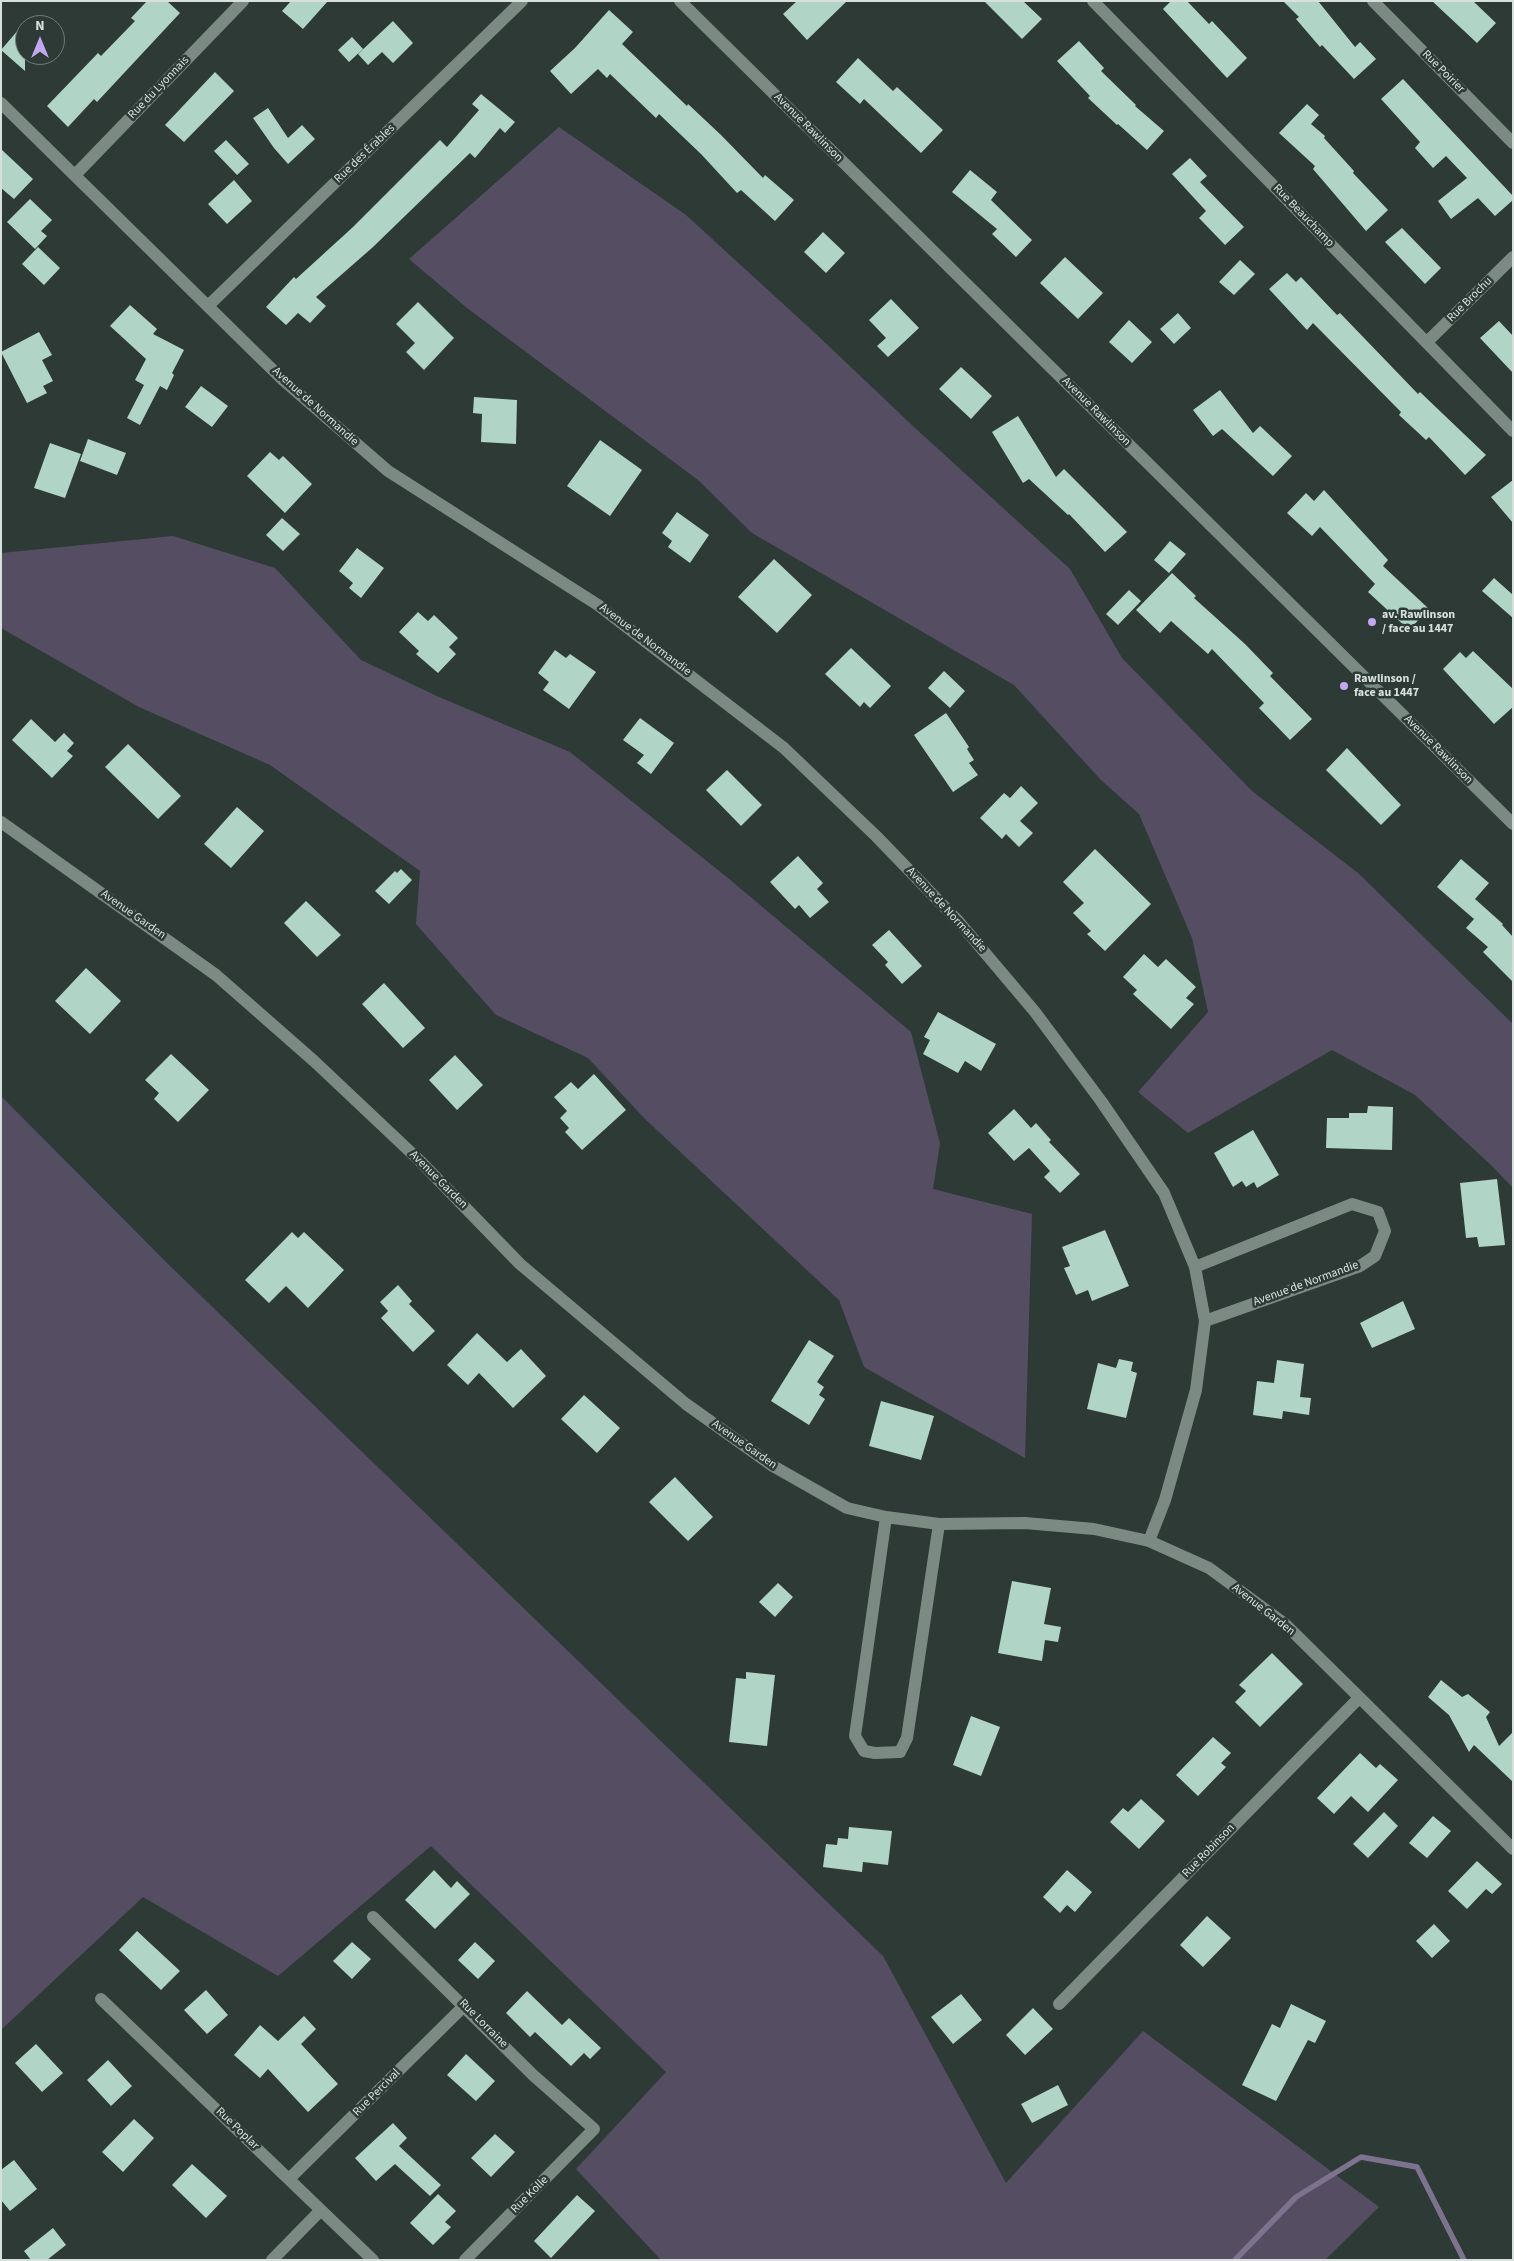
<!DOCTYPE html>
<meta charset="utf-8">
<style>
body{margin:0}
#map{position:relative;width:1514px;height:2261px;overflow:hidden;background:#2d3a35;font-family:"Source Sans 3",sans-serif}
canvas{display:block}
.frame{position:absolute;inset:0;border:2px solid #d8e0dd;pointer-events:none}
.north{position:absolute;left:15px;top:15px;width:50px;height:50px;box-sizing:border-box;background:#2d3a35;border:1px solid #717c78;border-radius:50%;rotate:0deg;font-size:14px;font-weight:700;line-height:20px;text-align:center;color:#d8e0dd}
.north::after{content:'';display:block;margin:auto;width:18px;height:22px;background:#c3a7f2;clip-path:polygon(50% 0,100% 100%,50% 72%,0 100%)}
</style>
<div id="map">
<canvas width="1514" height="2261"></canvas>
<div class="frame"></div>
<div class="north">N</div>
</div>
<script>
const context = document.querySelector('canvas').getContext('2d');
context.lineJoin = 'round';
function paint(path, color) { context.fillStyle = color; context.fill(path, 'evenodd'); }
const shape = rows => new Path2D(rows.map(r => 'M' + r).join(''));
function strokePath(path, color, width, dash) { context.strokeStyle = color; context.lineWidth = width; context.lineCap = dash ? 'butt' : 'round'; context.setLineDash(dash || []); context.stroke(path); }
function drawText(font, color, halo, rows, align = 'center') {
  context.font = font + ' "Source Sans 3",sans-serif'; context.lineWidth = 5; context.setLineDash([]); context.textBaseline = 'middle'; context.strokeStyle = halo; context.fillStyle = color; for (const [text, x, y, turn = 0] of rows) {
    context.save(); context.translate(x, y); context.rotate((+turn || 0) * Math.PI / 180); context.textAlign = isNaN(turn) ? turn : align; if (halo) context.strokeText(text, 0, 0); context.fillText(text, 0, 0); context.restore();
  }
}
paint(shape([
 [559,127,686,215,816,334,914,427,1070,569,1122,658,1252,791,1358,873,1513,1024,1513,1188,1491,1165,1415,1095,1332,1050,1188,1133,1138,1092,1208,1012,1192,938,1139,814,1101,780,1014,685,752,533,698,480,467,308,409,259],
 [173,536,275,568,361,660,439,697,570,752,728,878,911,1032,940,1143,933,1189,1032,1214,1025,1458,864,1367,839,1300,645,1119,588,1058,496,1015,416,924,420,871,270,765,139,707,1,628,1,553],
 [1,1096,169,1265,883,1956,1006,2183,1143,2031,1379,2207,1325,2260,661,2260,576,2169,666,2072,431,1846,278,1976,143,1897,1,2030]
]), '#554e62');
strokePath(shape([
 [1235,2260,1296,2197,1361,2157,1417,2167,1464,2260]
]), '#7d738f', 5.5);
paint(shape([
 [147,1,167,1,180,13,97,102,94,99,68,127,47,106,98,53,101,56,135,21,131,18],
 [291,1,328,1,303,29,282,11],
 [797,1,847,1,807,40,783,14],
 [984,1,1023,1,1042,19,1022,39],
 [1171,1,1187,1,1209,24,1212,21,1247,58,1227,78,1163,9],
 [1283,1,1318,1,1355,47,1360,42,1376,59,1354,79,1322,45,1320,47,1296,19,1299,17],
 [1432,1,1473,1,1496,23,1477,43],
 [609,10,633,32,622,44,687,106,688,104,721,135,763,178,765,175,794,200,775,221,741,190,737,193,701,154,659,114,656,118,610,74,607,78,598,69,571,94,550,71,575,48],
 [393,21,413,43,393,63,382,52,368,65,358,54],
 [25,22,25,71,1,50],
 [352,37,363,49,349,62,338,50],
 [1079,41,1104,68,1101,71,1136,105,1135,106,1164,131,1147,150,1118,124,1117,125,1088,98,1090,96,1057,61],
 [858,58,893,91,897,87,943,130,921,153,864,99,860,104,836,82],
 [215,72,234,91,184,142,165,125],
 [1403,79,1513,196,1513,200,1495,216,1478,198,1451,219,1438,201,1467,178,1446,156,1433,168,1415,148,1420,142,1381,99],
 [481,94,515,122,505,133,500,128,475,158,470,153,373,247,316,297,326,306,310,323,298,313,286,325,266,307,294,277,296,279,353,227,440,140,447,147,479,110,472,104],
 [1307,104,1319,115,1311,124,1325,136,1324,138,1354,171,1353,173,1388,210,1366,231,1313,169,1315,166,1279,133],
 [268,108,288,138,302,125,315,139,288,164,274,148,253,118],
 [226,140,249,164,237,175,214,151],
 [1,149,33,179,14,199,1,188],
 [1190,158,1207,176,1200,182,1244,227,1225,245,1199,218,1206,211,1172,174],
 [970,170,997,192,991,200,1032,240,1016,257,992,234,997,229,952,192],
 [234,180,252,201,227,224,208,204],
 [30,199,52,220,41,231,47,236,35,249,7,222],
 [1402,228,1441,268,1425,284,1385,242],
 [823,232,845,253,826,273,804,252],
 [38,247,60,268,44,285,22,264],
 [1065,257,1103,293,1078,319,1040,283],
 [1240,260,1255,274,1234,295,1219,282],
 [1287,273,1296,282,1301,277,1337,315,1340,313,1418,394,1420,392,1486,455,1465,475,1429,437,1426,440,1399,415,1401,412,1313,323,1307,330,1269,289],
 [891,299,919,328,888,357,877,346,886,338,869,320],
 [418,302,454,338,424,370,406,352,415,343,396,324],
 [130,305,157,329,153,334,184,350,172,373,174,375,167,390,160,386,140,425,127,418,144,385,135,380,146,359,110,326],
 [1178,313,1191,328,1174,344,1160,329],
 [1129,320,1152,342,1132,363,1109,342],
 [1499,321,1513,336,1513,373,1480,338],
 [39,332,52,355,42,360,53,381,43,386,47,393,27,403,1,352],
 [961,367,992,396,971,419,939,389],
 [201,386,228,406,212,427,185,407],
 [1220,390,1253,433,1260,426,1292,456,1273,476,1222,429,1213,436,1193,410],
 [474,397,517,400,516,444,481,442,482,414,473,413],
 [1018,416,1056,477,1064,469,1127,532,1105,552,1069,514,1068,515,1029,479,1023,483,992,432],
 [88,439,126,453,117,475,80,461],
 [600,440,642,470,610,516,567,486],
 [50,443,81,454,65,498,34,488],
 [270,452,279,460,283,456,312,484,285,513,247,476],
 [1513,480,1513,523,1491,497],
 [1324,490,1388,560,1383,566,1429,609,1409,630,1368,592,1375,584,1320,527,1312,536,1287,513,1306,493,1314,501],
 [677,512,709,535,690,563,668,547,672,541,662,533],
 [282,518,300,534,283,551,266,535],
 [1170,541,1186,554,1169,573,1154,560],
 [357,548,384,568,361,598,349,588,353,583,339,571],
 [774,559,812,595,777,633,738,597],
 [1172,573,1196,596,1194,598,1245,644,1273,673,1270,676,1312,719,1290,740,1259,708,1264,703,1212,649,1208,654,1171,621,1160,633,1136,610],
 [1494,578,1513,595,1513,618,1482,591],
 [1129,590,1141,601,1118,625,1106,614],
 [418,612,428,621,434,615,458,638,449,647,456,654,438,673,416,654,419,651,399,632],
 [851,648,891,686,870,708,864,702,860,707,825,674],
 [555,650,566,658,570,654,596,672,569,709,543,690,549,682,538,673],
 [1473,651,1513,689,1513,707,1494,724,1443,669,1460,652,1466,658],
 [944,671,965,691,950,708,928,688],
 [946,713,969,747,967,749,974,760,969,763,978,775,953,792,914,735],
 [640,718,674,743,651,774,637,763,644,755,623,740],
 [31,719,55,742,64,733,74,743,67,751,73,756,52,778,12,740],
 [128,744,181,796,158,819,105,767],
 [1347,748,1401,805,1381,825,1326,770],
 [727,770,762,805,741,826,706,790],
 [1021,786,1038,803,1020,821,1033,833,1019,847,1006,834,1002,839,980,818,1004,793,1010,798],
 [237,807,264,831,231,868,204,844],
 [1095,849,1151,904,1105,951,1087,934,1091,931,1073,913,1084,903,1063,882],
 [798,856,823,883,817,889,829,902,810,918,799,905,795,909,770,882],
 [1461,859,1489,883,1475,899,1503,924,1502,925,1513,937,1513,982,1483,952,1488,947,1466,928,1474,919,1437,887],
 [401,869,412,880,389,904,375,891,395,871,397,873],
 [306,901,341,935,317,957,284,923],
 [889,930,922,966,902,984,885,965,888,962,872,945],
 [1144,954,1158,967,1166,959,1196,987,1186,998,1194,1004,1171,1029,1133,994,1137,990,1123,977],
 [86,968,121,1001,90,1034,55,1001],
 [384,983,425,1028,403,1048,362,1004],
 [938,1012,996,1044,981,1071,965,1061,958,1073,923,1054,930,1040,924,1037],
 [171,1054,209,1090,178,1122,154,1099,159,1093,145,1080],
 [455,1055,483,1085,457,1110,429,1080],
 [594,1074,626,1110,582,1150,565,1132,569,1128,560,1118,567,1111,554,1097,571,1082,578,1089],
 [1368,1106,1393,1107,1392,1150,1326,1148,1327,1118,1349,1118,1349,1113,1367,1113],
 [1014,1109,1031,1128,1036,1123,1051,1140,1049,1142,1080,1174,1060,1193,1044,1177,1050,1171,1029,1148,1014,1161,988,1133],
 [1253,1130,1279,1175,1257,1188,1254,1182,1246,1187,1242,1181,1233,1187,1214,1153],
 [1497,1179,1505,1245,1479,1247,1477,1237,1466,1238,1460,1183],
 [1105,1230,1129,1286,1092,1301,1088,1290,1076,1295,1064,1268,1070,1266,1062,1247],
 [292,1232,298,1238,304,1232,344,1270,308,1308,286,1286,269,1303,245,1280],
 [398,1285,412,1301,409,1304,435,1331,413,1352,381,1318,388,1311,380,1302],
 [1403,1301,1415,1329,1372,1348,1360,1323],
 [477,1333,507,1362,521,1349,546,1376,513,1408,479,1373,468,1385,447,1365],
 [809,1340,834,1356,817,1382,824,1387,819,1395,825,1399,809,1425,771,1401],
 [1119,1359,1133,1362,1131,1371,1137,1373,1126,1418,1087,1409,1098,1363,1116,1368],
 [1277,1360,1304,1364,1300,1397,1311,1398,1309,1415,1283,1411,1282,1419,1253,1415,1257,1381,1274,1383],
 [584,1395,620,1428,597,1453,561,1419],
 [881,1401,934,1416,921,1460,869,1446],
 [675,1477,713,1517,688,1541,649,1502],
 [1012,1581,1051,1588,1044,1624,1061,1627,1058,1642,1045,1640,1042,1661,998,1653],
 [778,1583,793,1597,775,1617,759,1602],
 [1272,1653,1303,1684,1260,1727,1235,1702,1246,1691,1239,1685],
 [746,1672,775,1675,767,1746,729,1742,736,1678,746,1679],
 [1441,1680,1462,1697,1468,1694,1490,1712,1486,1717,1499,1746,1513,1732,1513,1782,1474,1745,1469,1752,1449,1715,1428,1697],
 [971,1716,1000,1727,981,1776,953,1765],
 [1213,1737,1231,1753,1221,1763,1226,1767,1198,1796,1176,1775],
 [1360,1753,1376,1768,1380,1764,1398,1780,1368,1812,1351,1796,1334,1814,1317,1798],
 [1141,1799,1165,1821,1139,1849,1110,1822,1123,1808,1128,1812],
 [1384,1812,1398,1826,1368,1858,1353,1844],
 [1433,1816,1451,1831,1427,1858,1409,1843],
 [849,1827,892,1831,888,1865,863,1862,862,1872,823,1867,826,1844,837,1845,838,1838,848,1839],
 [1477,1861,1502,1884,1492,1894,1486,1889,1467,1909,1448,1891],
 [434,1870,451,1888,457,1881,470,1894,435,1929,405,1900],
 [1067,1870,1092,1892,1075,1912,1067,1905,1060,1913,1043,1897],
 [1207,1916,1231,1938,1203,1967,1180,1945],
 [1434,1924,1450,1941,1432,1958,1416,1941],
 [137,1931,180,1971,161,1990,119,1950],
 [352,1942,371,1959,352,1979,333,1961],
 [475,1942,495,1961,478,1979,458,1960],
 [206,1990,228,2015,207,2034,184,2010],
 [527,1991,562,2025,569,2018,601,2048,590,2059,584,2053,571,2066,535,2032,530,2037,506,2013],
 [961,1994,982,2020,953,2044,931,2017],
 [1291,2004,1326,2021,1315,2043,1308,2040,1276,2101,1242,2085,1272,2024,1280,2028],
 [1033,2008,1053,2029,1025,2055,1006,2035],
 [304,2016,316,2029,301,2044,338,2084,308,2112,268,2069,260,2078,234,2055,260,2025,278,2041],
 [36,2044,63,2073,42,2092,15,2063],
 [466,2054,495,2081,476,2101,447,2075],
 [108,2060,132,2086,111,2106,87,2080],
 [1058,2085,1068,2105,1032,2123,1021,2104],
 [134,2119,154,2138,123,2172,102,2152],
 [393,2123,407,2138,399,2146,441,2185,430,2196,395,2164,376,2181,355,2158],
 [495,2134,515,2152,491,2177,471,2158],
 [14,2160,37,2189,10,2211,1,2200,1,2170],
 [192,2164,227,2196,206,2218,172,2185],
 [438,2194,456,2211,445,2222,451,2227,433,2245,410,2223],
 [577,2195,595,2211,551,2258,534,2241],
 [53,2228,66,2245,47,2260,31,2260,24,2251]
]), '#b0d5c6');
strokePath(shape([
 [680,1,1513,824],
 [1093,1,1513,431],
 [1373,1,1513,143],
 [1,103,282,379,388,471,598,605,784,748,876,836,959,922,1035,1012,1101,1101,1164,1193,1195,1267,1205,1321,1196,1390,1165,1500,1149,1541],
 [75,175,243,1],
 [208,306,522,1],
 [1427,342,1513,257],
 [1,822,216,975,314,1061,420,1161,520,1264,686,1404,773,1466,847,1508,886,1517,939,1524,1025,1523,1094,1529,1149,1541,1209,1568,1285,1624,1513,1849],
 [1195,1267,1352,1204,1378,1212,1385,1231,1375,1256,1360,1266,1205,1321],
 [886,1517,855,1736,864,1751,875,1753,900,1752,907,1738,939,1524],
 [373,1917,533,2075,594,2129,465,2260],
 [101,1999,373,2260],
 [1059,2004,1359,1698],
 [289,2179,464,2006],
 [272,2260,321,2210]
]), '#7c8a84', 12);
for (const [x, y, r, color] of [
 [1372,622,5,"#c3a7f2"],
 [1344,686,5,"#c3a7f2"]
]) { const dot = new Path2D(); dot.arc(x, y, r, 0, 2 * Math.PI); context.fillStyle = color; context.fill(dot); strokePath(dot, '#2d3a35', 2); }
drawText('12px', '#d8e0dd', '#2d3a35', [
 ["Rue Poirier",1443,72,45],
 ["Rue du Lyonnais",159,88,-46],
 ["Avenue Rawlinson",808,128,45],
 ["Rue des Érables",365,154,-44],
 ["Rue Beauchamp",1303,216,46],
 ["Rue Brochu",1470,300,-45],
 ["Avenue de Normandie",315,407,42],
 ["Avenue Rawlinson",1096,412,45],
 ["Avenue de Normandie",645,640,37],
 ["Avenue Rawlinson",1438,750,45],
 ["Avenue de Normandie",946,910,47],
 ["Avenue Garden",133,915,35],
 ["Avenue Garden",438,1180,45],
 ["Avenue de Normandie",1306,1284,-20],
 ["Avenue Garden",744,1445,35],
 ["Avenue Garden",1263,1610,38],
 ["Rue Robinson",1209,1851,-46],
 ["Rue Lorraine",483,2024,45],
 ["Rue Percival",377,2093,-45],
 ["Rue Poplar",237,2129,44],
 ["Rue Kolle",530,2195,-45]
]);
drawText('bold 12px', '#d8e0dd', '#2d3a35', [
 ["av. Rawlinson",1382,615],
 ["/ face au 1447",1382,629],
 ["Rawlinson /",1354,679],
 ["face au 1447",1354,693]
], 'left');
</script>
